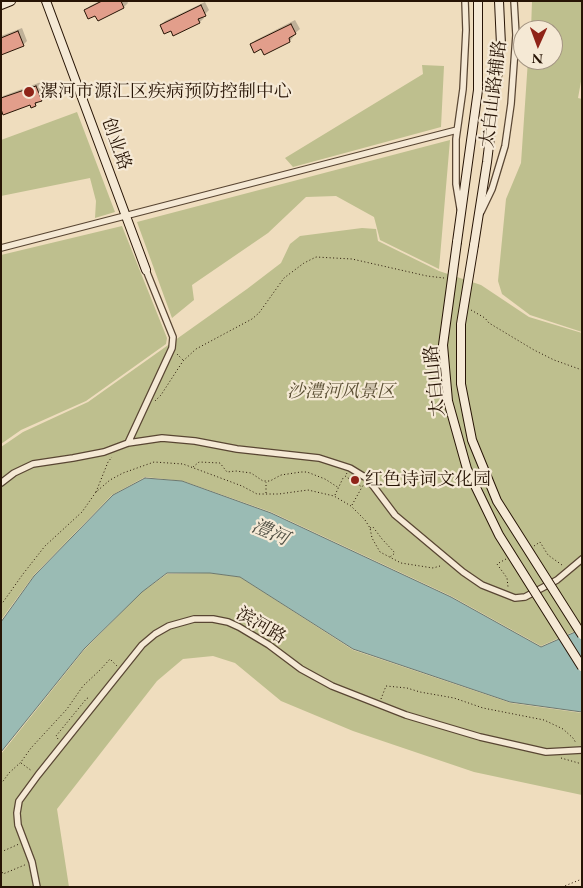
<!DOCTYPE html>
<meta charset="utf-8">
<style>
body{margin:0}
#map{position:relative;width:583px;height:888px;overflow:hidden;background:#efddbe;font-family:"EB Garamond",serif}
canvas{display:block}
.frame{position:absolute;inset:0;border:2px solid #271405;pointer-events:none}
.north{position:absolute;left:513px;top:20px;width:50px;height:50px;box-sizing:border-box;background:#f5e9d5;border:1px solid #a39482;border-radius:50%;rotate:182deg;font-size:14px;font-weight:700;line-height:20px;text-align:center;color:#271405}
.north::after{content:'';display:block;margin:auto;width:18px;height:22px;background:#8f2418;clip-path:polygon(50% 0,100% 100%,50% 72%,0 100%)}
</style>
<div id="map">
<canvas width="583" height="888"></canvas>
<div class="frame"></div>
<div class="north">N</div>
</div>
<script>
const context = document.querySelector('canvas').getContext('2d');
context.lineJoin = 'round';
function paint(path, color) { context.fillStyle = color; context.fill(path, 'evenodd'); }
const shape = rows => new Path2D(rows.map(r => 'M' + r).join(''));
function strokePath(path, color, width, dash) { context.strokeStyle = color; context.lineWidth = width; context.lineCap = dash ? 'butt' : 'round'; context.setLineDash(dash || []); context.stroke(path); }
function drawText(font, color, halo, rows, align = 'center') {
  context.font = font + ' "EB Garamond","Noto Serif SC",serif'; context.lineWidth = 4.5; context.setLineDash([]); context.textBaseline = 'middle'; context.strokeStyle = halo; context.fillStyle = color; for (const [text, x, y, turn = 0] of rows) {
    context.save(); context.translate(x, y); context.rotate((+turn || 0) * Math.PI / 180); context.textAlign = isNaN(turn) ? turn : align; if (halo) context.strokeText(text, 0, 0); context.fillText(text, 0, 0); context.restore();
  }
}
paint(shape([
 [532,1,582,1,582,76,578,98,582,99,582,332,530,315,502,294,498,281,506,199,521,163,528,60,553,60,553,30,531,30],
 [422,65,444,66,441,127,293,167,285,158,423,74],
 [77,112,115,212,95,218,96,201,90,178,1,196,1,140],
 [450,140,439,269,380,240,374,217,336,196,306,197,268,233,192,285,194,300,172,318,137,222],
 [122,226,167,338,166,344,86,401,21,430,1,444,1,255],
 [362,228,376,229,378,241,439,271,481,285,529,317,582,333,582,628,541,646,451,596,271,512,183,481,145,477,112,495,34,575,1,620,1,447,23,432,88,402,247,289,281,263,290,244,300,236],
 [210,573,240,577,353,650,511,703,582,713,582,795,474,772,353,731,281,701,235,663,213,656,183,659,157,681,57,809,69,887,1,887,1,754,84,650,142,592,167,574]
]), '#bebf8e');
const water = shape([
 [145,478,182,481,271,513,451,597,541,647,582,629,582,712,510,702,353,649,240,577,210,573,167,573,142,592,84,649,1,752,1,622,34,576,113,495,145,478]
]);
paint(water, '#9abbb4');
strokePath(water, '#6c786e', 1);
paint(shape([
 [100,1,127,1,128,3,124,7,98,20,96,14,85,10,90,6],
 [205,2,209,10,203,16,204,18,200,22,174,34,171,29,161,25,165,21],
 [295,20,300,29,293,35,294,36,290,41,262,48,251,44,256,40],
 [22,28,27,41,23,45,1,53,1,36],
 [41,82,46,95,35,105,31,104,1,106,1,98,3,96]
]), '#0003');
const building = shape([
 [102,1,121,1,124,8,98,21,95,16,88,19,84,10,102,1],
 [201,5,206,16,198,19,200,23,173,36,171,31,164,34,160,25,201,5],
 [291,24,296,34,289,38,290,42,264,55,261,49,254,53,250,44,291,24],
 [18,31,24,46,1,55,1,38,18,31],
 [36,86,42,101,35,103,36,106,31,108,30,105,3,115,1,109,1,98,36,86]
]);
paint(building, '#e29e8b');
strokePath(building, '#271405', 1);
const street = shape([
 [460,208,456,184,456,139,463,89,466,30,465,1],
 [481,212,492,189,505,146,511,104,516,35,514,1],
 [1,248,457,130],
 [128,443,172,348,173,337,146,270],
 [1,483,14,473,33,464,73,458,104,452,128,443,162,438,195,441,237,449,319,458,350,468,368,479,395,515,463,572,482,585,515,598,525,597,557,580,582,559],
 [37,887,32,862,18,825,17,813,19,801,38,775,142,645,155,634,169,626,194,619,213,619,228,622,239,627,269,645,301,669,332,686,406,715,480,737,546,752,582,750]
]);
const secondary = shape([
 [46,1,146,270],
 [1,5,11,1],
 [457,242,478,90,478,1],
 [474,245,487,162,501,45,499,1]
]);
strokePath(street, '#594633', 8);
strokePath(secondary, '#271405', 10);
strokePath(shape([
 [471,310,485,318,489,323,534,350,554,360,582,370],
 [177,354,183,360],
 [155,401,161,395,183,361,196,349,252,319,259,313,284,278,304,263,316,257,352,259,427,276,444,278],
 [193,467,199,462,220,463,227,472,236,471,251,473,263,481,270,481,281,475,301,472,307,472,325,479,339,488],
 [347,473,345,476,362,487,364,484],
 [96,492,108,462,112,457],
 [266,493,266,482],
 [335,495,344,476],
 [352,505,362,487],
 [370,528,373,527,382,539,395,553,390,557],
 [534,546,540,542,548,555,562,565],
 [506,559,497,564,507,578,508,587],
 [1,605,23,574,45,546,82,512,96,492,110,480,123,473,154,462,183,464,242,486,257,494,279,494,308,490,334,496,351,506,365,520,370,528,372,538,380,552,401,563,433,568,440,566,442,565],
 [381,699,386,686,407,688,420,692,454,698,483,708,544,720,563,729,573,738,576,743],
 [58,739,56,736,87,698,90,699],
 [561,758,582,764],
 [21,763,32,771],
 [1,784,9,773,21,762,31,748,67,709,83,686,100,670,110,659,117,666],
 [1,852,19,844],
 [1,869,3,874,27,864],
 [562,887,582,879]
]), '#271405', 1, [1, 2.5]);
strokePath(street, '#f5e9d5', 5.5);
strokePath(secondary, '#f5e9d5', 8);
const secondaryBridge = shape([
 [457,242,443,345,448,401,467,469,499,535,582,667],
 [474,245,461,324,461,384,472,440,497,501,582,635]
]);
strokePath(secondaryBridge, '#271405', 10, []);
strokePath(secondaryBridge, '#f5e9d5', 8);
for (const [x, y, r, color] of [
 [29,92,6,"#8f2418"],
 [355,480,5,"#8f2418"]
]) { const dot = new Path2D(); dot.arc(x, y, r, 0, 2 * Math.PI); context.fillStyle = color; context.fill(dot); strokePath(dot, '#f5e9d5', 2); }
drawText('18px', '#271405', '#f5e9d5', [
 ["漯河市源汇区疾病预防控制中心",40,92],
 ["红色诗词文化园",365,480]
], 'left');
drawText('18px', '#271405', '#f5e9d5', [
 ["太白山路辅路",494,94,-83],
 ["创业路",116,144,70],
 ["太白山路",435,381,-96],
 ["滨河路",261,626,30]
]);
drawText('italic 18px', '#5c5035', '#f5e9d5', [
 ["沙澧河风景区",341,392]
]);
drawText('italic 19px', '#4f4e42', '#f5e9d5', [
 ["澧河",270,533,23]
]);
</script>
